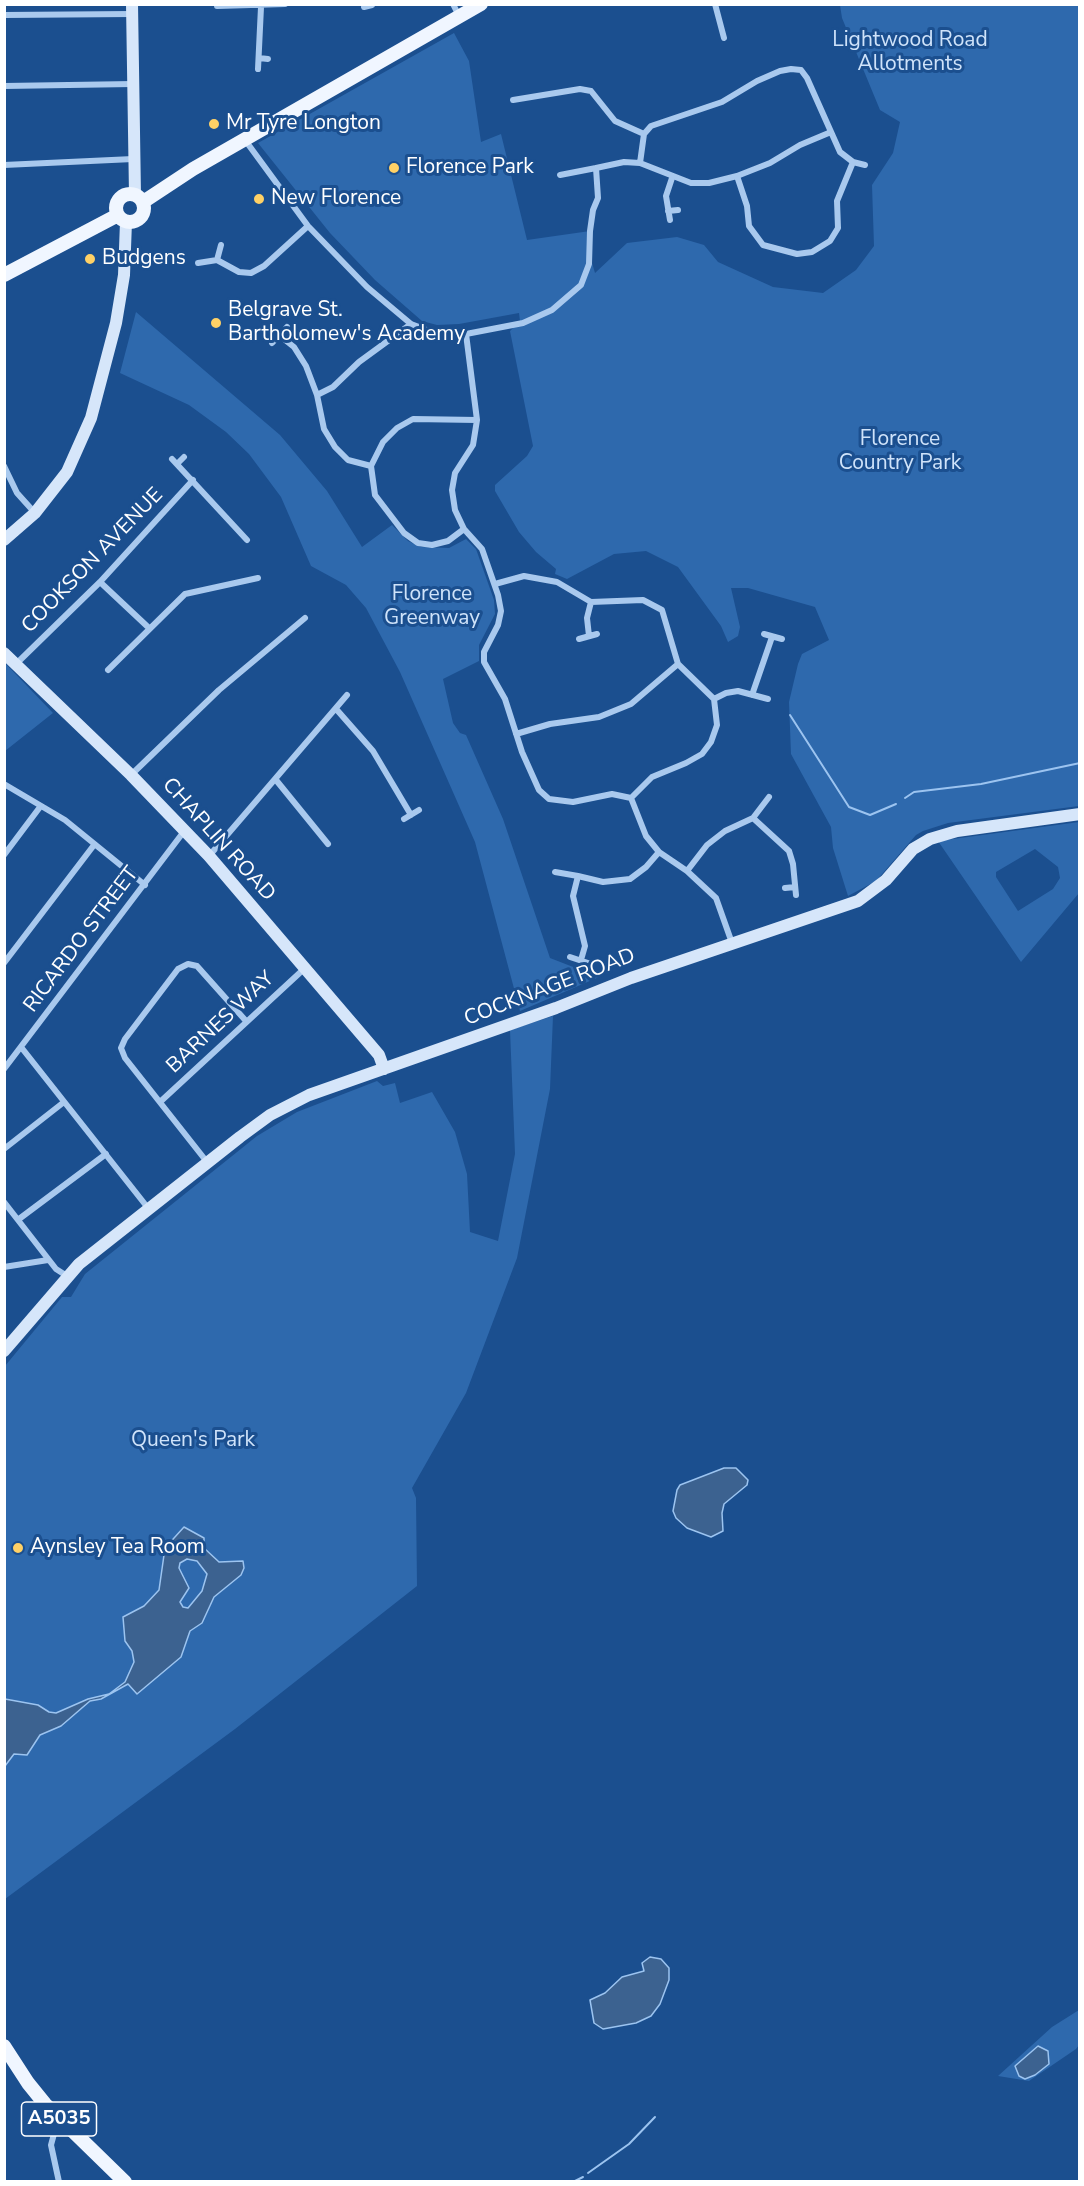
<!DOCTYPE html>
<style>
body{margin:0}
#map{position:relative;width:1084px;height:2186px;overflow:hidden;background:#1b4f8f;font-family:"Nunito Sans",sans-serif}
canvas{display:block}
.frame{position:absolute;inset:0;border:6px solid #fff;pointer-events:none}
</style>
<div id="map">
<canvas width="1084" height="2186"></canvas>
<div class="frame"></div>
</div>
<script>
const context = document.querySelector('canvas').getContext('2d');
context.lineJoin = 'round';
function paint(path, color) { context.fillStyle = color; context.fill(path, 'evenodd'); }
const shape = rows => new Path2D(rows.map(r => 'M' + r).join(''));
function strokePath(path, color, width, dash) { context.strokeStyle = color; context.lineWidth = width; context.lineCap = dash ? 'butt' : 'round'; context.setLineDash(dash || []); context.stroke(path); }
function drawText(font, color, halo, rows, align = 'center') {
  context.font = font + ' "Nunito Sans",sans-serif'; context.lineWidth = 6; context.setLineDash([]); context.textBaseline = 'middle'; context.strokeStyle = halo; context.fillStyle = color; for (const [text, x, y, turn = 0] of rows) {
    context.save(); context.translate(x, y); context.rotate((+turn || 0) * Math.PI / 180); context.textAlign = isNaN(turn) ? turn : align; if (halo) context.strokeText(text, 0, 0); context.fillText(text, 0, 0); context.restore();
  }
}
paint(shape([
 [840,5,1079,5,1079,806,948,823,923,831,916,835,876,881,848,896,833,848,831,827,791,754,789,702,798,664,802,654,829,640,815,607,748,588,731,588,740,627,738,636,728,642,721,626,678,567,646,551,614,554,567,579,555,574,556,569,536,552,519,532,495,491,495,485,527,456,533,446,510,331,520,321,519,313,459,324,437,325,422,321,375,280,330,233,258,143,454,33,469,61,481,142,501,134,527,240,590,231,590,256,595,273,627,243,677,237,704,245,718,262,773,287,823,293,856,270,874,246,872,185,893,153,900,122,880,110,842,18],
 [136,312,280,435,327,491,362,547,392,525,408,541,421,547,449,548,466,539,476,549,494,600,495,614,479,645,479,661,443,679,453,723,460,733,466,735,503,819,550,958,599,977,520,1011,475,842,400,672,366,608,346,585,311,566,281,497,249,454,226,432,189,405,120,373],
 [5,663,53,713,5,751],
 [1079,822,1079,893,1021,962,938,841],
 [1035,849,1058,867,1060,878,1053,889,1018,911,996,877,996,872],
 [553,1016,550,1089,517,1258,466,1393,412,1488,416,1498,417,1586,235,1729,5,1899,5,1366,62,1297,71,1297,85,1274,257,1136,297,1112,377,1081,383,1086,395,1083,400,1103,432,1092,455,1132,467,1174,470,1232,498,1241,515,1154,510,1030],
 [1079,2010,1079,2045,1076,2049,1029,2081,998,2076,1052,2027]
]), '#2e69ad');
const water = shape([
 [724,1468,736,1468,748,1480,747,1485,724,1504,722,1513,723,1531,711,1537,687,1528,676,1518,673,1511,677,1490,680,1485,724,1468],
 [184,1527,204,1538,204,1548,219,1562,243,1561,244,1568,241,1575,214,1597,202,1623,190,1631,181,1657,137,1694,128,1684,101,1699,90,1701,61,1726,40,1735,27,1755,14,1754,5,1766,5,1699,38,1705,49,1712,56,1713,88,1699,109,1694,125,1682,134,1662,132,1651,125,1641,123,1617,144,1606,159,1590,165,1548,184,1527],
 [187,1559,197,1561,207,1574,202,1591,188,1608,183,1607,180,1602,189,1588,179,1568,180,1563,187,1559],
 [650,1957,661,1959,669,1968,669,1980,660,2004,651,2016,636,2023,603,2029,594,2023,590,2000,605,1993,622,1977,644,1971,642,1963,650,1957],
 [1038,2046,1048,2051,1049,2064,1035,2075,1025,2079,1019,2076,1015,2066,1038,2046]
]);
paint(water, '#3c6290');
strokePath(water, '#9cc4f0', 1.5);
strokePath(shape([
 [790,715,849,807,870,815,896,804],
 [905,798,914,792,981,784,1080,763],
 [588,2173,629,2144,655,2117],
 [573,2182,583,2177]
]), '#9cc4f0', 2);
strokePath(shape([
 [453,4,459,16],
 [715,4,724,38],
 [217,6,285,4],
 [364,7,372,5],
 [4,15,132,14],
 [259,58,268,59],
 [258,69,261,7],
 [4,86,133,84],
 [513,100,580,89,591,91,615,121,644,134],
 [245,140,308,226,367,287,411,324,435,333,466,334,523,323,552,310,581,285,589,264,590,231,593,210,598,198,596,168,624,162,640,163,691,183,709,183,737,176,770,163,800,145,831,132],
 [853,162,865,165],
 [640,163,644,134,651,126,722,102,757,81,780,71,791,69,801,70,807,78,840,152,853,162,837,201,838,228,830,241,812,252,797,254,763,245,749,226,747,206,737,176],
 [4,165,133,159],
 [560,175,596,168],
 [668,211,678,210],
 [670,220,666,196,672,178],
 [221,245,217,260,239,272,251,273,264,266,308,226],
 [198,263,217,260],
 [466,334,477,420,473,445,455,473,452,490,455,510,464,529,482,549,498,595,501,611,498,625,484,652,484,662,505,699,522,752,539,790,549,799,573,802,612,794,631,798,646,836,659,852,687,871,716,898,732,943],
 [280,336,294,347,306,366,317,395,324,429,335,447,348,460,371,466],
 [272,343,287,327],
 [317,395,333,387,359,362,411,324],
 [172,459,247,540],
 [177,464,184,457],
 [4,466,17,493,35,513],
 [464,529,448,541,432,545,418,543,404,533,375,495,371,466,383,442,397,428,413,419,477,420],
 [100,582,149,628],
 [495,584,524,576,557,582,591,602,643,600,662,610,678,664,714,699,717,725,711,742,702,754,686,763,652,777,631,798],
 [764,634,782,639],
 [589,636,587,618,591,602],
 [579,639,597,634],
 [16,664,100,582,193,480],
 [108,670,185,594,258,578],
 [752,695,772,637],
 [714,699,726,693,738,691,768,699],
 [337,710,373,751,411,815],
 [516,734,550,724,599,717,631,704,678,664],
 [131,775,219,690,305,618],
 [276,780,328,844],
 [4,784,65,820,145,885],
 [753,818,769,797],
 [404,819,419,810],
 [4,855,40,807],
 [209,856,347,695],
 [687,871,707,845,725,831,753,818,789,851,793,864,796,895],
 [555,872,578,876],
 [785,888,795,887],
 [570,957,591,964],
 [581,960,585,946,573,896,578,876,603,882,630,879,646,867,659,852],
 [4,963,94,845],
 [21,1047,148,1208],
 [4,1069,185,830],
 [160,1102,305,968],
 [4,1149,64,1102],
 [207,1162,125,1058,121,1048,125,1039,178,969,188,964,197,966,246,1021],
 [4,1202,56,1269,67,1276],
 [19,1219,106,1154],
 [4,1267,48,1260],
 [59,2182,51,2145,54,2134,63,2123]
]), '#a9c9ee', 6);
strokePath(shape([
 [132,4,135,195],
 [4,540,35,513,67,472,91,418,116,323,124,275,126,222],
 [4,653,131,775,209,856,379,1055,384,1069],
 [4,1351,79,1264,240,1137,270,1115,309,1095,556,1008,631,978,858,901,886,880,913,849,930,839,957,831,1080,814]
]), '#d6e6fa', 12);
strokePath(shape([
 '116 208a14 14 0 1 1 28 0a14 14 0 1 1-28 0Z',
 [143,202,193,169,481,4],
 [4,275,118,215],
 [4,2046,28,2083,45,2104,125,2182]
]), '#f0f6ff', 14);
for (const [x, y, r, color] of [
 [214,124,6,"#ffd166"],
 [394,168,6,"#ffd166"],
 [259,199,6,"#ffd166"],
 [90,259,6,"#ffd166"],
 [216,323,6,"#ffd166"],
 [18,1548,6,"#ffd166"]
]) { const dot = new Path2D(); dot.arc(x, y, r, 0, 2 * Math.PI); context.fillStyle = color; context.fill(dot); strokePath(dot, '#1b4f8f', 2); }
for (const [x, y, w] of [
 [59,2119,75]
]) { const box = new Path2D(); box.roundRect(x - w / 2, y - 17, w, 34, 4.5); context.fillStyle = '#1b4f8f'; context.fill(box); strokePath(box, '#fff', 1.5); }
drawText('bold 20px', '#fff', null, [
 ["A5035",59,2119]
]);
drawText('21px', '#cfe3fa', '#1b4f8f', [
 ["Lightwood Road",910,41],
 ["Allotments",910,65],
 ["Florence",900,440],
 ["Country Park",900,464],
 ["Florence",432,595],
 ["Greenway",432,619],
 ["Queen's Park",193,1441]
]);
drawText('21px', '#fff', '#1b4f8f', [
 ["Mr Tyre Longton",226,124],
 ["Florence Park",406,168],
 ["New Florence",271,199],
 ["Budgens",102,259],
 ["Belgrave St.",228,311],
 ["Bartholomew's Academy",228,335],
 ["Aynsley Tea Room",30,1548]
], 'left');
drawText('21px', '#fff', '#1b4f8f', [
 ["COOKSON AVENUE",93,561,-46],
 ["CHAPLIN ROAD",218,840,48],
 ["RICARDO STREET",82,940,-53],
 ["COCKNAGE ROAD",550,988,-21],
 ["BARNES WAY",221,1023,-43]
]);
</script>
